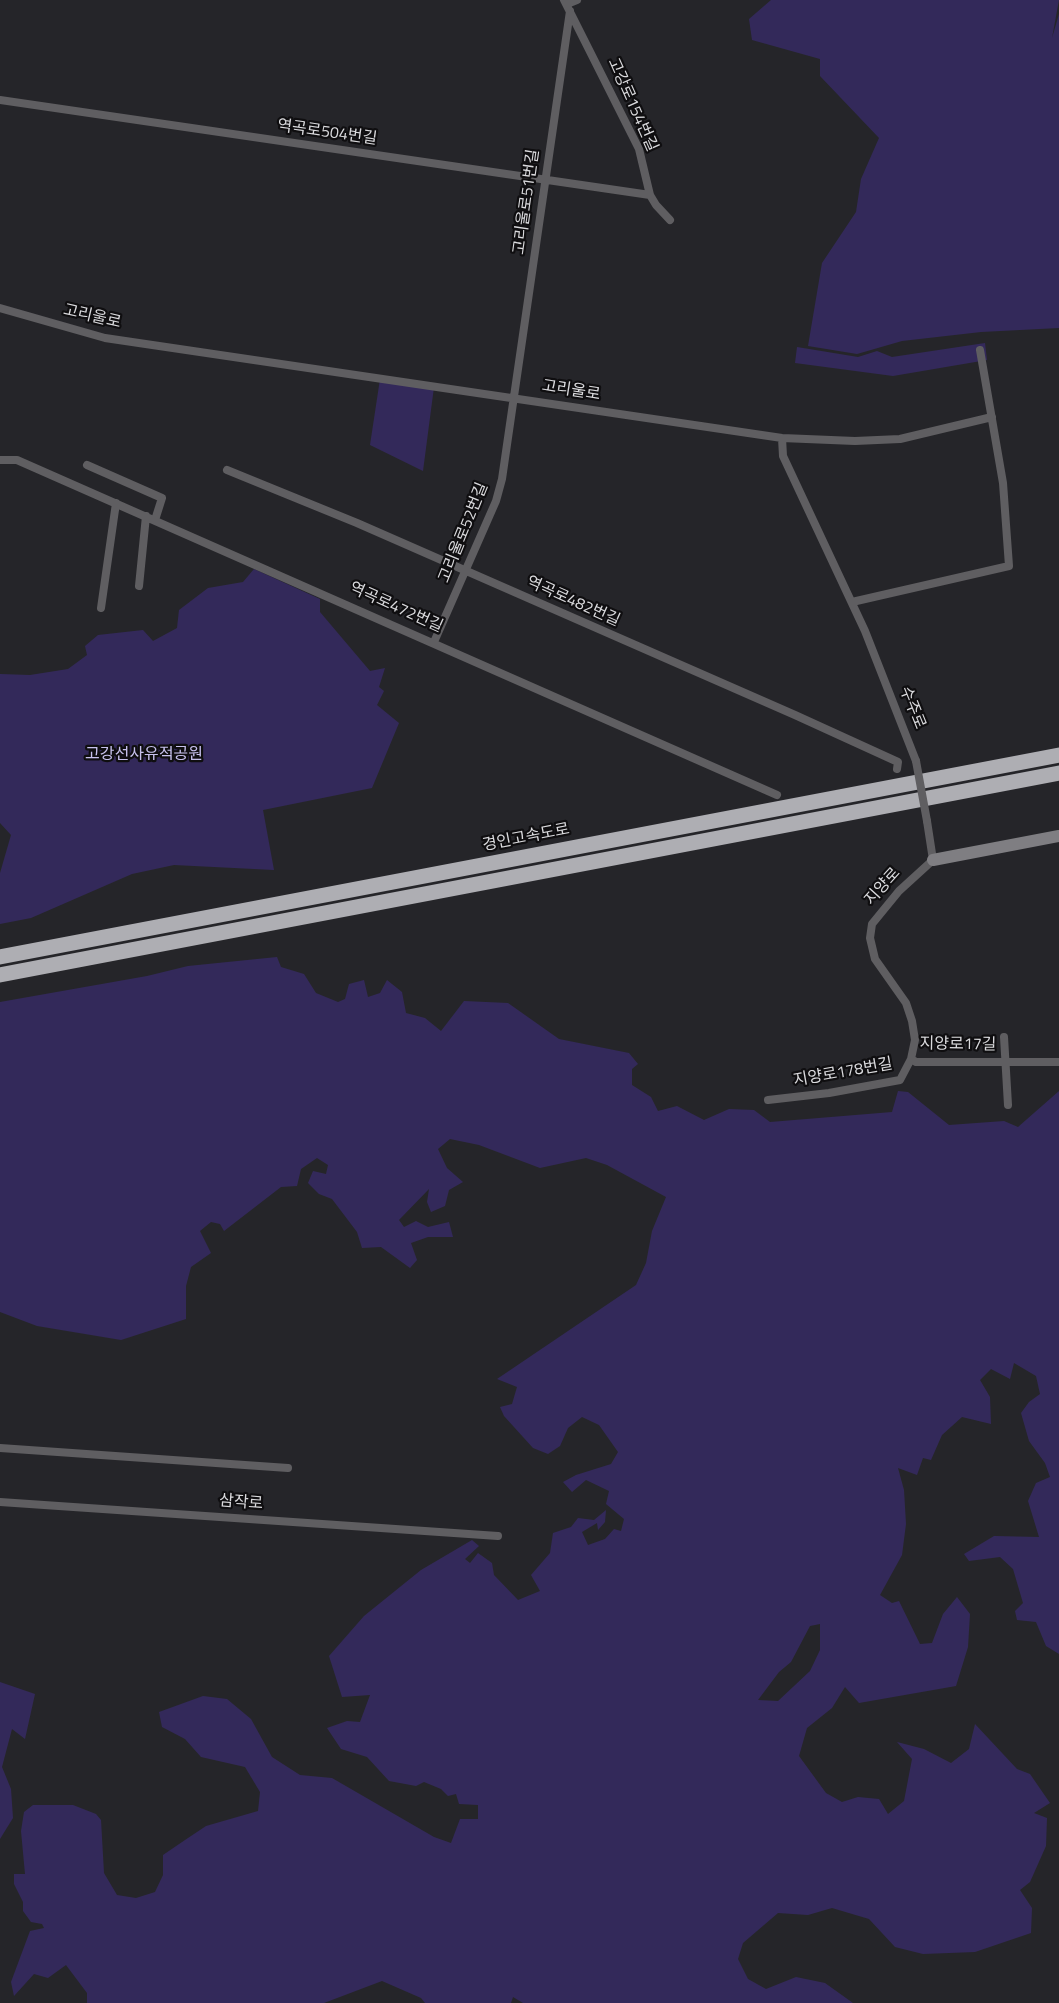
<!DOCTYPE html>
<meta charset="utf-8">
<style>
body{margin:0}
canvas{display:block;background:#252529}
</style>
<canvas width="1059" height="2003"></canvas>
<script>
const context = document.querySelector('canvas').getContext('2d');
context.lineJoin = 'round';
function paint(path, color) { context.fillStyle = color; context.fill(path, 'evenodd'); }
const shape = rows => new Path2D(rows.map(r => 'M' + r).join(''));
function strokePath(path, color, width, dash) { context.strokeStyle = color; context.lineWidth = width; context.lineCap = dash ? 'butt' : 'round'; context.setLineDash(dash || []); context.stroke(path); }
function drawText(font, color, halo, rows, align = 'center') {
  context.font = font + ' "Titillium Web","Noto Sans KR",sans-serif'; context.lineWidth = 4.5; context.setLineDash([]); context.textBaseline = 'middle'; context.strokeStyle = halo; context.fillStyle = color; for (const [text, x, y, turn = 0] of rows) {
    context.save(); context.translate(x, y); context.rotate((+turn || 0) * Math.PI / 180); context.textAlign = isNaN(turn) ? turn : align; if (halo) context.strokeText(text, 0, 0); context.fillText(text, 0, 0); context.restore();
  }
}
paint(shape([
 [771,0,1059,0,1052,38,1059,14,1059,328,981,332,902,341,857,354,808,346,822,263,856,212,861,179,879,138,820,76,820,59,752,40,749,19],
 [985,343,987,360,893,376,795,363,797,347,858,357,877,351,892,357],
 [380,379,434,387,423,471,370,445],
 [254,569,320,599,320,612,370,671,385,668,379,687,384,691,377,705,399,723,372,788,263,810,274,870,174,865,132,874,31,918,0,924,0,873,11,835,0,823,0,674,30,675,68,669,87,655,85,646,98,635,143,630,153,641,177,628,179,610,208,588,243,582],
 [277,957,281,967,304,974,316,993,338,1002,345,999,349,984,364,980,368,997,380,993,387,980,402,992,406,1013,425,1018,441,1031,464,1001,508,1003,559,1039,629,1053,638,1064,632,1069,632,1085,651,1097,658,1111,677,1106,704,1120,729,1109,754,1110,770,1122,892,1112,898,1091,908,1092,949,1125,1004,1121,1018,1127,1059,1091,1059,1654,1046,1646,1036,1622,1017,1620,1015,1611,1023,1603,1013,1569,1000,1557,969,1561,964,1554,994,1536,1039,1537,1028,1501,1036,1483,1050,1477,1045,1463,1029,1441,1021,1413,1029,1402,1040,1394,1036,1376,1014,1363,1010,1379,991,1369,980,1380,990,1397,991,1424,962,1417,942,1435,931,1460,923,1458,917,1475,898,1468,904,1490,906,1524,902,1555,880,1595,892,1603,899,1601,920,1644,932,1643,943,1614,957,1597,970,1614,968,1647,956,1686,859,1703,845,1687,832,1708,807,1728,799,1756,826,1793,842,1802,858,1797,879,1799,888,1814,904,1801,912,1759,897,1742,924,1749,951,1763,969,1749,975,1724,1017,1769,1030,1774,1050,1803,1034,1813,1047,1818,1046,1846,1030,1882,1020,1890,1032,1908,1031,1933,975,1952,923,1954,895,1947,869,1919,832,1908,808,1915,778,1913,743,1943,738,1959,748,1979,766,1989,796,1977,825,1983,853,2003,523,2003,513,1997,511,2003,425,2003,421,1998,382,1981,324,2003,87,2003,87,1993,66,1965,48,1978,34,1974,14,1996,11,1982,30,1931,44,1928,42,1924,31,1922,23,1911,23,1902,14,1884,14,1874,25,1874,21,1831,24,1812,33,1805,73,1805,96,1814,101,1820,104,1873,117,1895,136,1898,155,1892,163,1875,163,1855,185,1840,206,1826,258,1811,260,1792,245,1767,201,1757,185,1739,162,1727,159,1712,203,1696,227,1699,251,1719,272,1757,300,1775,332,1778,434,1837,451,1843,460,1819,478,1819,478,1805,459,1804,456,1794,448,1796,441,1789,424,1782,416,1786,389,1781,367,1757,341,1749,327,1728,347,1721,360,1722,370,1695,342,1697,329,1656,364,1616,421,1570,472,1540,479,1546,465,1559,470,1563,478,1553,492,1563,494,1575,518,1600,540,1591,531,1575,550,1553,553,1533,571,1527,578,1518,594,1520,606,1510,605,1522,598,1530,597,1523,582,1532,588,1545,605,1539,614,1529,621,1531,624,1519,606,1504,609,1491,586,1480,572,1492,563,1482,576,1475,611,1464,618,1452,599,1425,582,1417,568,1428,560,1446,548,1454,533,1448,504,1416,500,1407,512,1404,517,1387,497,1379,636,1285,646,1263,652,1231,666,1197,607,1165,586,1158,540,1168,479,1145,450,1139,438,1149,447,1168,463,1182,449,1190,445,1206,431,1212,427,1202,429,1189,399,1220,404,1227,416,1221,428,1227,449,1222,453,1237,428,1237,411,1243,417,1260,410,1268,381,1247,362,1248,357,1232,332,1199,319,1194,308,1183,313,1171,326,1174,328,1165,317,1158,301,1169,297,1186,281,1187,224,1231,220,1224,211,1222,200,1231,211,1253,191,1267,186,1286,186,1319,121,1340,37,1326,0,1312,0,1002,147,976,188,966],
 [820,1624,820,1650,810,1671,778,1701,758,1700,779,1672,791,1662,810,1626],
 [0,1682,35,1694,25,1739,12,1729,2,1767,11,1789,13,1818,0,1839]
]), '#33295a');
strokePath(shape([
 [564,0,639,149,650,195,656,205,670,220],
 [567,4,577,0],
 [0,100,650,195],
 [0,308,105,338,782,438,855,441,900,439,992,417],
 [782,438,783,456,865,631,916,761],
 [0,460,17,460,777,795],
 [87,465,162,498,155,520],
 [227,470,357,523,795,715,898,762,897,769],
 [139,586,146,516],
 [852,602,1009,566,1003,483,980,350],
 [101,608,116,503],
 [434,642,496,501,502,479,570,11],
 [1004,1037,1008,1105],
 [911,1059,916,1062,1059,1062],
 [768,1100,829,1093,900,1080,911,1059,915,1040,912,1021,906,1003,875,959,870,938,872,924,899,891,933,860,927,821],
 [0,1448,288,1468],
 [0,1502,498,1536]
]), '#5f5e61', 8);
strokePath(shape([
 [933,860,1059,836]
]), '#7f7e82', 12);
strokePath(shape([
 [0,957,1059,755],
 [0,975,1059,773]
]), '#aeaeb3', 15);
strokePath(shape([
 [916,761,927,821]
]), '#5f5e61', 8);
drawText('16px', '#dadadd', '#0f0e10', [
 ["고강로154번길",632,105,66],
 ["역곡로504번길",327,133,8],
 ["고리울로51번길",527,202,-82],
 ["고리울로",92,317,13],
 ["고리울로",571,391,9],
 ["고리울로52번길",464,533,-68],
 ["역곡로482번길",573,602,24],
 ["역곡로472번길",396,608,24],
 ["수주로",912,708,68],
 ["경인고속도로",526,838,-11],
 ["지양로",883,887,-48],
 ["지양로17길",958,1045,1],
 ["지양로178번길",843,1073,-10],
 ["삼작로",241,1503,4]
]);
drawText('16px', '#c7c1ed', '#0f0e10', [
 ["고강선사유적공원",144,755]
]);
</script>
